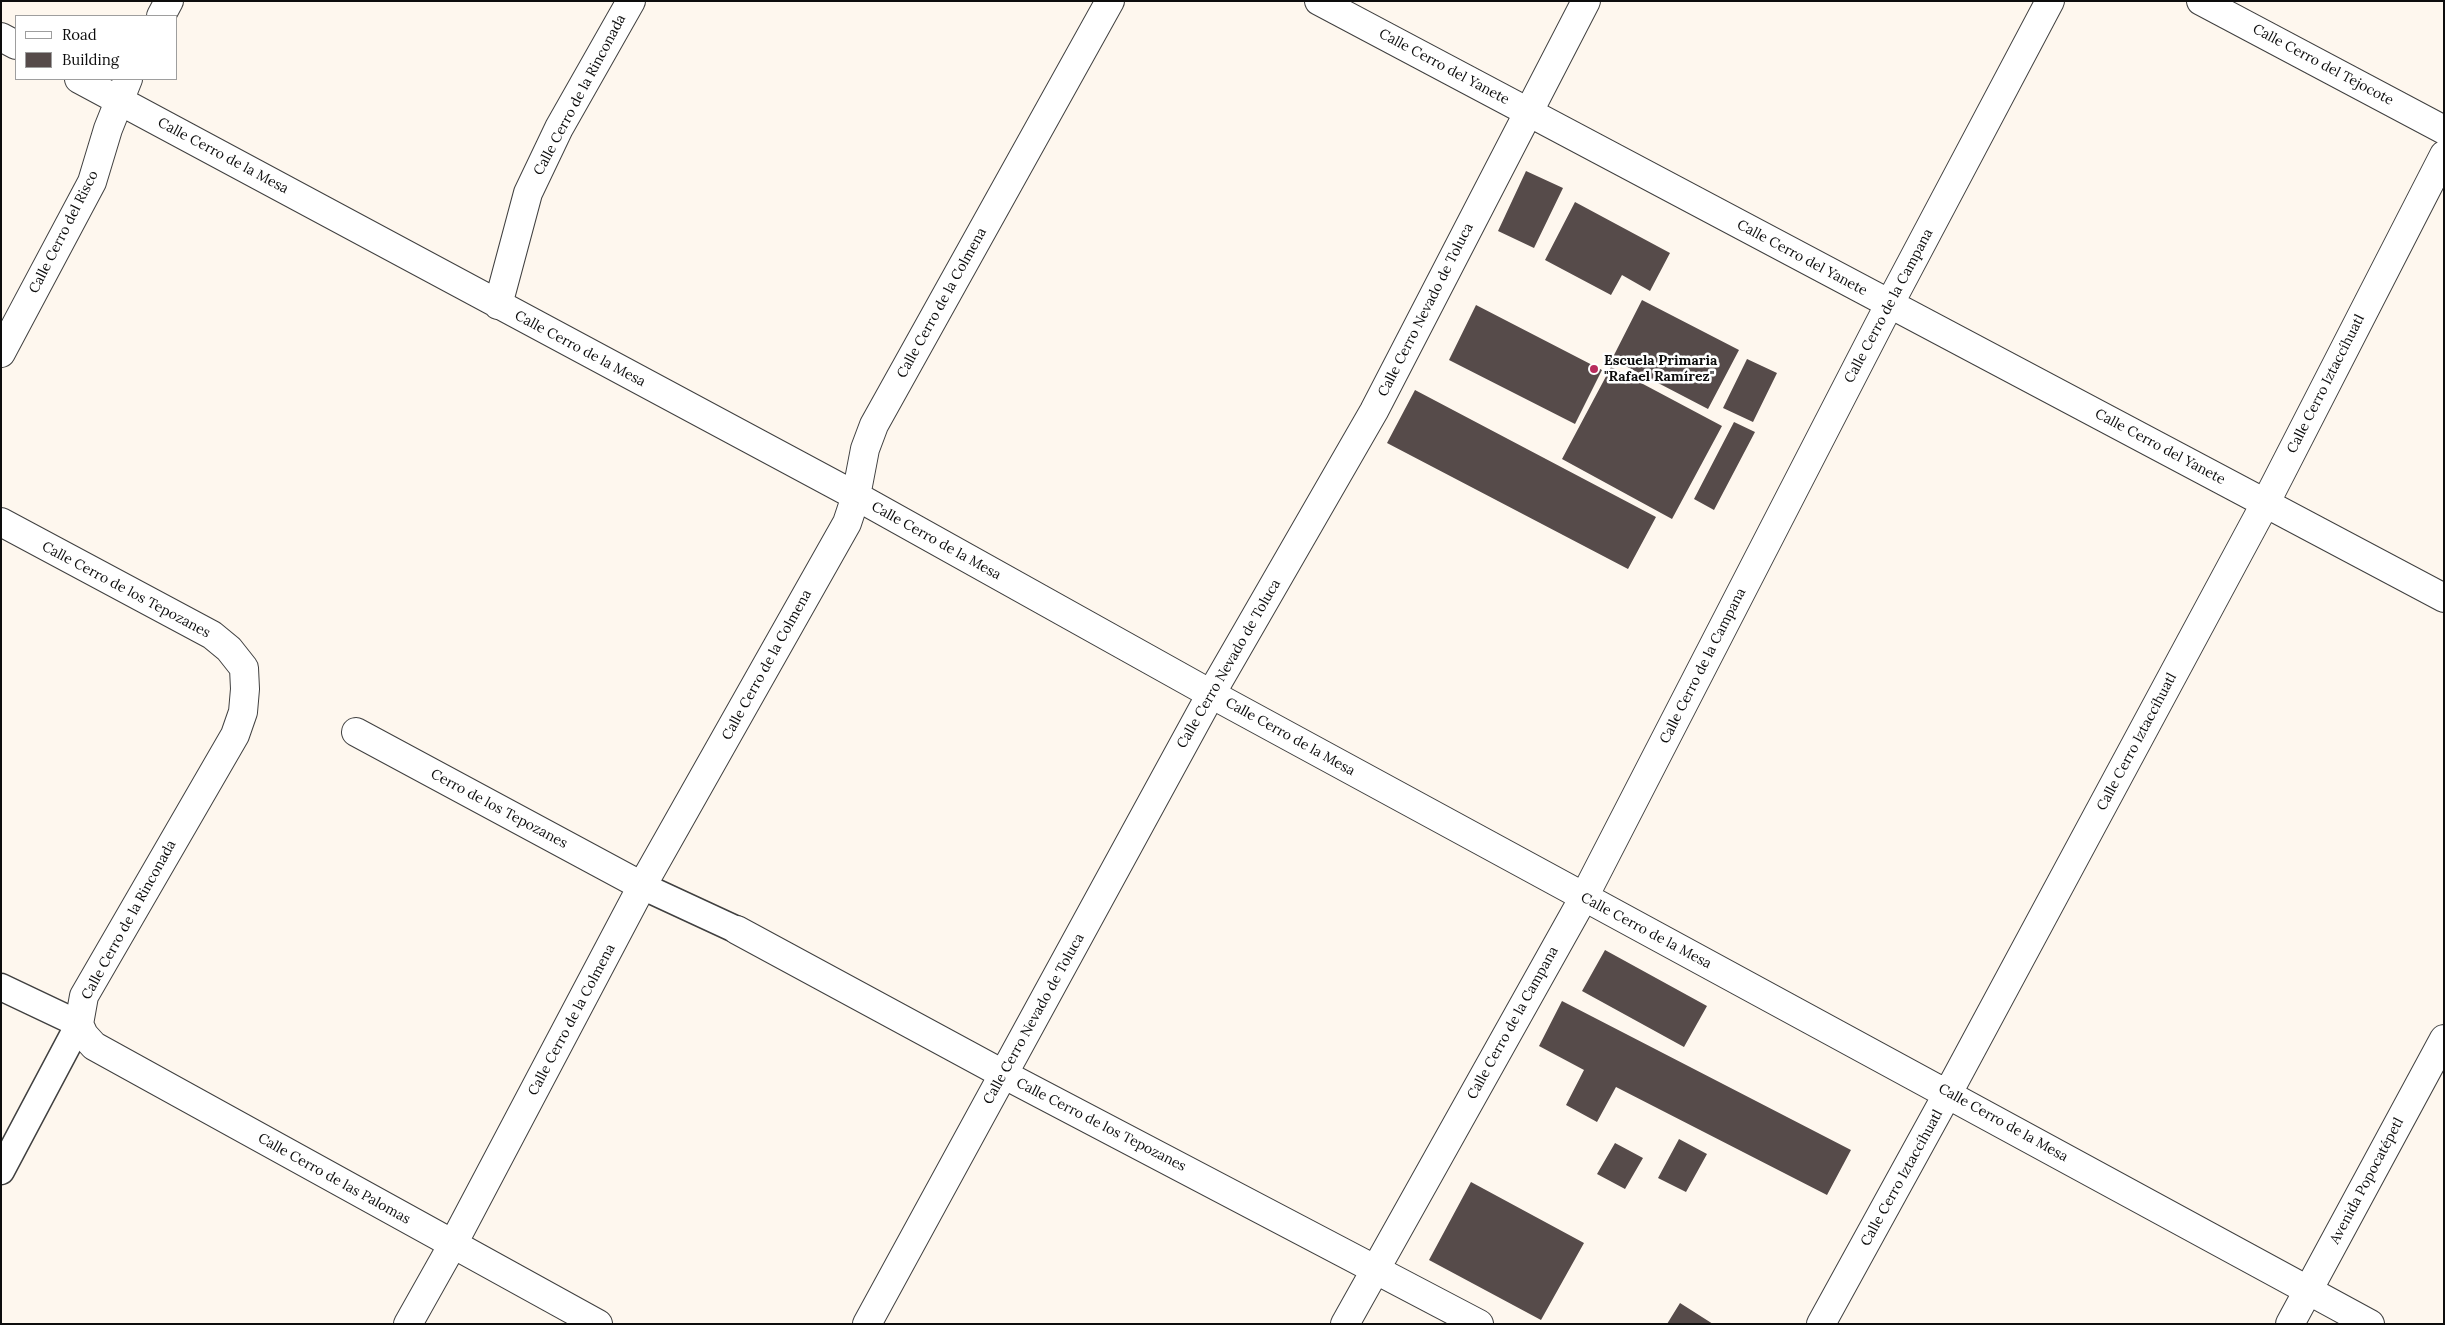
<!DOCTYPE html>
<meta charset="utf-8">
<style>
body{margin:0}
#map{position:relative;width:2445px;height:1325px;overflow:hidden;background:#fef7ee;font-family:Lora,serif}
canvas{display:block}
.frame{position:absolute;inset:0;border:2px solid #0d0d0d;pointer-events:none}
.legend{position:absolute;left:15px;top:15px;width:162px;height:65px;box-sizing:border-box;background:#fff;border:1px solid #9e9e9e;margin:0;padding:6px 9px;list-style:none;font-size:15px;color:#0d0d0d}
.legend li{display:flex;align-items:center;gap:10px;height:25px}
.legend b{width:25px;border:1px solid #9e9e9e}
</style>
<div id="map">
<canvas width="2445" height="1325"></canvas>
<div class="frame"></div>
<ul class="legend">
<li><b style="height:6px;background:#fff"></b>Road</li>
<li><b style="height:14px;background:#564b4a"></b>Building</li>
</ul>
</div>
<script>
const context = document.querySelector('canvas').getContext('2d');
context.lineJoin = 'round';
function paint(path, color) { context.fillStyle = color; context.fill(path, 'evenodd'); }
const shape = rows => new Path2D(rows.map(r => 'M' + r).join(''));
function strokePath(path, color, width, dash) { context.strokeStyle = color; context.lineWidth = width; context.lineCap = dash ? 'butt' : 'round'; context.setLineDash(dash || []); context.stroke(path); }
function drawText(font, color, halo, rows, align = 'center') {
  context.font = font + ' Lora,serif'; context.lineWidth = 5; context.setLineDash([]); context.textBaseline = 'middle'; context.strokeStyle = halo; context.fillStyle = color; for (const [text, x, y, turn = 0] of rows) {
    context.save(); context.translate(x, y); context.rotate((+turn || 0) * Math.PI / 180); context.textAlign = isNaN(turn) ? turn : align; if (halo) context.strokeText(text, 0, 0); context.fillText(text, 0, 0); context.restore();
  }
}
paint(shape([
 [1526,171,1563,188,1534,248,1498,231],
 [1575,202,1670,253,1650,291,1622,275,1611,295,1545,260],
 [1642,300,1739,350,1708,409,1612,359],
 [1476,305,1602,370,1575,424,1449,360],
 [1747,359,1777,373,1753,422,1723,408],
 [1611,367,1722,426,1672,519,1562,459],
 [1415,390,1656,517,1628,569,1387,443],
 [1734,422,1755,432,1714,510,1694,499],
 [1605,950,1707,1006,1684,1047,1582,991],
 [1562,1001,1851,1150,1827,1195,1616,1087,1597,1122,1566,1105,1584,1070,1539,1046],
 [1679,1139,1707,1154,1686,1192,1658,1178],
 [1615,1143,1643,1158,1625,1189,1597,1174],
 [1471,1182,1584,1243,1541,1320,1429,1260],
 [1680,1303,1713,1324,1667,1324]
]), '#564b4a');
const pedestrian = shape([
 [642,886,737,930],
 [1,987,79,1024,1,1171]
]);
const minor = shape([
 [1319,1,2444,598],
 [2201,1,2444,130],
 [161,16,169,1],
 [1,37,16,45],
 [79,79,856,496,1211,694,2370,1324],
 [498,305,528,193,559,128,631,1],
 [1,353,92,182,108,129,128,79],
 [1,522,212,635,229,649,244,668,245,689,243,712,235,735,84,996,79,1024,84,1035,94,1046,598,1324],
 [356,732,642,886],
 [737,930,1003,1074,1479,1324],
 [408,1324,453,1244,642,886,847,523,856,496,865,449,874,425,1110,1],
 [1345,1324,1584,897,1889,305,2050,1],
 [1821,1324,1948,1093,2266,502,2444,155]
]);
const tertiary = shape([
 [867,1324,1211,694,1374,411,1586,1],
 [2290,1324,2444,1039]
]);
strokePath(pedestrian, '#404040', 29);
strokePath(minor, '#404040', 30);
strokePath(tertiary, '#404040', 30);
strokePath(pedestrian, '#fff', 26);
strokePath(minor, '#fff', 28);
strokePath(tertiary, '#fff', 28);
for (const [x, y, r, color] of [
 [1594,369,5,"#b82b5b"]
]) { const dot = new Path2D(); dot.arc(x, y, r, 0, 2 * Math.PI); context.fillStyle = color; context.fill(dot); strokePath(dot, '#fff', 2); }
drawText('14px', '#0d0d0d', '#fff', [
 ["Calle Cerro del Tejocote",2323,65,28],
 ["Calle Cerro del Yanete",1444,67,28],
 ["Calle Cerro de la Rinconada",580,95,-62],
 ["Calle Cerro de la Mesa",223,156,28],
 ["Calle Cerro del Risco",64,232,-63],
 ["Calle Cerro del Yanete",1802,258,28],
 ["Calle Cerro de la Colmena",942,303,-61],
 ["Calle Cerro de la Campana",1889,306,-62],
 ["Calle Cerro Nevado de Toluca",1426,310,-63],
 ["Calle Cerro de la Mesa",580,349,28],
 ["Calle Cerro Iztaccíhuatl",2326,384,-63],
 ["Calle Cerro del Yanete",2160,447,28],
 ["Calle Cerro de la Mesa",936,541,29],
 ["Calle Cerro de los Tepozanes",126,590,28],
 ["Calle Cerro Nevado de Toluca",1229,664,-60],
 ["Calle Cerro de la Colmena",767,665,-61],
 ["Calle Cerro de la Campana",1703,666,-63],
 ["Calle Cerro de la Mesa",1290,737,29],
 ["Calle Cerro Iztaccíhuatl",2137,742,-62],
 ["Cerro de los Tepozanes",499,809,28],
 ["Calle Cerro de la Rinconada",129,920,-61],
 ["Calle Cerro de la Mesa",1646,931,28],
 ["Calle Cerro Nevado de Toluca",1034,1019,-61],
 ["Calle Cerro de la Colmena",572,1020,-62],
 ["Calle Cerro de la Campana",1513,1023,-61],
 ["Calle Cerro de la Mesa",2003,1123,29],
 ["Calle Cerro de los Tepozanes",1101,1125,27],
 ["Calle Cerro Iztaccíhuatl",1902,1178,-61],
 ["Calle Cerro de las Palomas",334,1179,29],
 ["Avenida Popocatépetl",2367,1181,-62]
]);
drawText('bold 14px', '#0d0d0d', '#fff', [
 ["Escuela Primaria",1604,361],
 ["\"Rafael Ramírez\"",1604,377]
], 'left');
</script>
